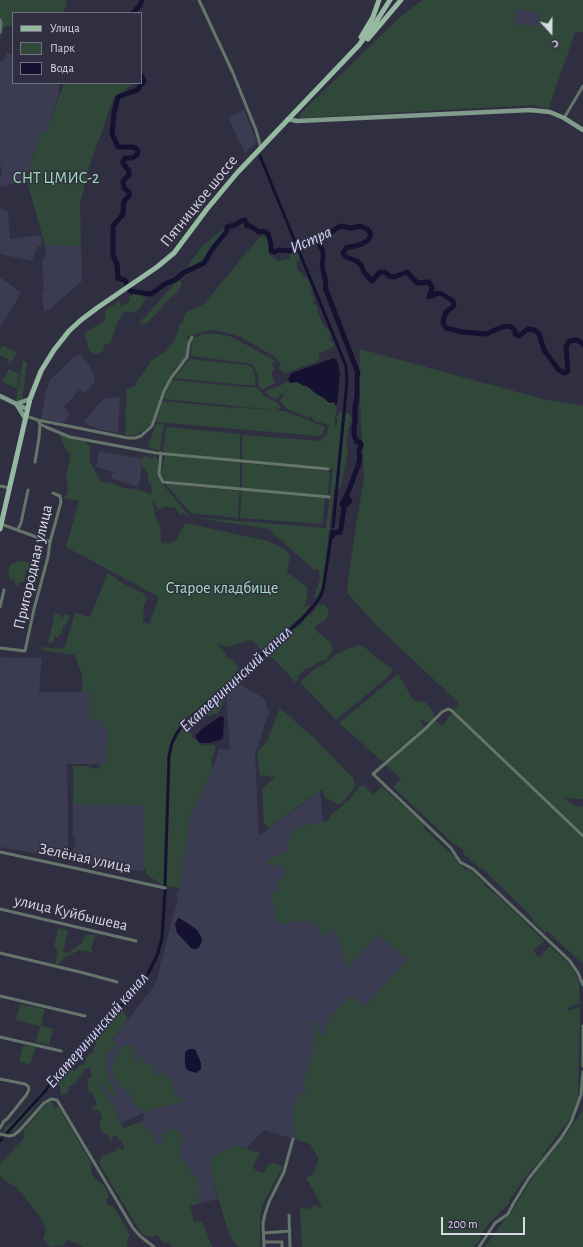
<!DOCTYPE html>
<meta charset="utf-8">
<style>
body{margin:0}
#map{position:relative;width:583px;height:1247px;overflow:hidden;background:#302f41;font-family:"Alegreya Sans",sans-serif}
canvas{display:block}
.legend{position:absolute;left:12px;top:12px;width:130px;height:72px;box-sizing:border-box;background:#302f41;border:1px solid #747383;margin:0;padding:5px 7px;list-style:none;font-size:12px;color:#d9d9e5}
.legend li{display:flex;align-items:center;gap:8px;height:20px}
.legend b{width:20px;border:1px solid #747383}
.north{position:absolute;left:531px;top:12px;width:40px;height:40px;-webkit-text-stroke:3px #302f41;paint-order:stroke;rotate:159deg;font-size:11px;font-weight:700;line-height:16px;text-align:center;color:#d9d9e5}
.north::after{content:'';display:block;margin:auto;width:14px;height:18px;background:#d9d9e5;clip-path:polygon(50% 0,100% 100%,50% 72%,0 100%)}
.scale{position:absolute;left:441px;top:1217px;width:84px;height:18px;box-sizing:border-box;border:2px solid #d9d9e5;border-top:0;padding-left:5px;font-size:12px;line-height:14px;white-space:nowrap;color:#d9d9e5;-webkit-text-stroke:3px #302f41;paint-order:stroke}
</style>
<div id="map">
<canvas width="583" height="1247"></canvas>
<ul class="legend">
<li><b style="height:5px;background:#96b9a2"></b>Улица</li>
<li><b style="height:11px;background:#304839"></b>Парк</li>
<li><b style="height:11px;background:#151130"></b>Вода</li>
</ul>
<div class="north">С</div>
<div class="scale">200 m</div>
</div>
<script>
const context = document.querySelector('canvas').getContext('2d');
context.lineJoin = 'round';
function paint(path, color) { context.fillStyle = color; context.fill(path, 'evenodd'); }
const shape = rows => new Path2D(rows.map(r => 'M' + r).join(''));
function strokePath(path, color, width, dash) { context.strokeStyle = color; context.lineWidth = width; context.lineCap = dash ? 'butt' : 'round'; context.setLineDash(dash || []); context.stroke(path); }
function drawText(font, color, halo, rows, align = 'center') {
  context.font = font + ' "Alegreya Sans",sans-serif'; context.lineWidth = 3; context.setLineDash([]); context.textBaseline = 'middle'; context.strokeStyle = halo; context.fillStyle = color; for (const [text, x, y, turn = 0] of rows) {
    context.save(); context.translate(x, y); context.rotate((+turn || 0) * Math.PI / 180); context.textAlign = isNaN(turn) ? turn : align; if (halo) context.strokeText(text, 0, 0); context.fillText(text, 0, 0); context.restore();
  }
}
paint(shape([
 [516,9,540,13,538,27,514,24],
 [7,52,13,55,13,83,59,83,59,93,46,134,41,132,25,180,3,187,0,186,0,177,2,170,0,164,0,61,3,62],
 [244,110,257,142,245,153,228,118],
 [0,208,8,211,10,239,41,235,42,246,37,247,32,261,0,254],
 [45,245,81,246,82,281,50,309,44,312,42,294,44,293,42,261,46,253],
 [0,277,21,293,0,328],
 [79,354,89,364,95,378,95,381,85,393,79,390,64,407,70,416,63,423,41,418,46,391,50,380,72,359],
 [120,397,118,433,98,429,88,425,84,421,104,398],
 [99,451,142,459,140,481,138,487,111,478,113,472,96,467],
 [0,657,42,658,39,692,90,692,108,728,106,764,67,764,68,810,68,859,0,847],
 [239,684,264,698,269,712,255,754,259,836,320,791,323,822,348,969,378,934,408,959,364,1007,318,1154,310,1144,264,1130,247,1148,235,1145,211,1172,218,1199,190,1206,194,1222,202,1221,212,1247,171,1247,144,1182,137,1122,143,1121,144,1113,121,1123,115,1109,90,1072,92,1065,152,989,156,982,178,897,176,896,177,892,179,893,190,817,213,769,219,749,230,750,226,697,231,686],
 [74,803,143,805,144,871,140,871,73,861,73,847,75,847,75,837,73,835,73,804]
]), '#3b3b51');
paint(shape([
 [0,0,65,0,67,3,64,11,61,13,13,13,13,25,4,27,0,40],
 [423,0,583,0,583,32,575,32,548,110,534,105,303,118,299,117,302,112,401,16],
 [516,9,540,13,538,27,514,24],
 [64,83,135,83,114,97,89,167,80,204,81,246,45,245,26,178,41,132,46,133],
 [224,228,224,232,212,247,203,262,189,268,188,265,192,260,201,248,204,245,205,243,208,243,212,237,218,234],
 [263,235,268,238,270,246,269,254,279,261,289,259,290,253,294,250,297,251,300,258,296,262,298,270,304,277,308,279,311,286,312,296,315,298,313,302,318,308,318,313,324,326,330,331,330,340,334,344,332,348,319,354,319,361,285,373,278,368,281,364,275,357,241,337,234,335,223,332,210,330,188,336,187,338,189,340,186,356,183,362,181,361,175,368,164,387,151,426,150,426,136,435,125,435,126,421,125,413,127,403,126,390,134,386,152,360,166,351,175,340,180,325,184,321,183,317,188,311,204,304,247,252,258,239],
 [179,280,181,281,182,285,177,292,165,303,157,313,147,323,144,324,139,322,147,315,171,288,175,281],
 [134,292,146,298,139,309,133,313,125,311,117,323,112,339,110,343,104,345,103,351,95,355,90,351,84,334,105,320,105,311,108,307,113,306,120,300,120,305,121,307,130,301,129,296,133,295],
 [203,334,219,334,232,337,274,360,274,362,272,366,275,369,272,371,272,376,275,383,262,390,259,386,257,373,254,366,247,363,191,356,192,340,193,338],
 [3,345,17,353,10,364,7,363,9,360,0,355,0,350],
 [360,349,543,399,583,406,583,799,565,798,574,806,583,807,583,964,547,931,545,933,532,920,533,918,482,868,480,869,463,853,464,851,456,844,455,845,393,787,401,779,386,765,431,724,420,720,424,727,383,762,339,723,398,674,414,701,425,702,432,710,436,721,442,727,459,703,381,630,348,594,347,589,356,525,364,479,359,382],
 [190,359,247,365,252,367,254,372,256,384,254,385,243,385,174,378],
 [23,360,27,363,22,401,16,401],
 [9,369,19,374,17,389,2,381],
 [171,380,257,388,265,397,276,402,280,406,279,409,276,410,163,399],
 [288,382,290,383,297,382,301,383,304,386,307,386,315,393,320,395,328,402,334,401,335,405,337,405,334,426,338,427,336,425,338,420,336,417,339,412,342,412,346,414,349,414,352,419,349,423,350,425,348,430,348,435,346,439,348,451,342,481,339,490,334,491,322,588,315,599,314,597,321,577,318,569,314,570,269,529,190,517,182,512,182,516,174,507,172,508,167,506,158,510,155,503,152,501,156,519,160,526,161,542,164,544,173,542,176,540,185,523,268,541,284,549,289,554,290,558,287,572,307,587,307,599,304,608,308,605,310,606,307,611,262,651,255,643,251,640,228,647,219,644,220,648,226,654,228,658,233,660,239,669,225,685,226,697,218,713,197,719,188,727,192,737,203,746,215,745,215,752,211,759,213,769,190,817,180,888,162,885,146,874,145,866,144,871,143,805,73,804,73,766,89,766,90,768,99,769,100,764,106,764,108,728,103,728,103,720,88,719,90,693,82,692,83,683,81,671,77,662,75,655,42,650,42,647,62,649,65,647,75,613,90,617,108,573,124,584,143,593,147,598,144,606,143,622,149,624,159,597,66,547,79,501,63,498,67,494,68,490,66,478,71,454,65,448,60,435,84,441,90,447,90,462,101,482,113,483,120,487,140,490,151,495,152,490,151,485,148,482,148,475,145,468,142,467,142,459,144,456,149,457,151,459,155,456,158,460,158,478,160,481,190,517,326,528,333,469,242,460,242,435,323,441,321,438,324,438,327,433,329,425,314,421,312,417,310,416,309,418,287,409,280,401,281,398,284,395,283,393,276,399,269,396,265,392],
 [162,401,228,407,228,408,231,409,231,407,285,411,325,427,322,435,319,436,156,422],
 [156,424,164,424,160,451,148,447],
 [167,427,240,434,240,460,164,452,163,451,166,429],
 [165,455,240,463,240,488,162,480,160,476],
 [242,463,327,471,330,473,328,493,325,496,242,488],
 [167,484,239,491,238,518,191,513,166,485],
 [242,491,325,498,322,524,240,518],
 [19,561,28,562,33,569,31,571,26,570,24,582,19,582,18,586,14,584,15,581,9,578,9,575,8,574,10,565],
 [318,605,325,605,328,610,328,614,325,620,316,626,315,630,330,642,333,649,327,659,319,662,312,667,305,669,298,676,297,681,295,682,277,662,267,654,294,629,301,625,305,618,312,614],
 [55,613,60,614,61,618,63,617,65,614,70,615,66,625,63,626,62,629,63,634,59,635,57,637,54,637,54,640,51,643,48,643],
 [358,645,367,649,376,658,393,669,389,676,336,720,300,682,316,668,328,662,335,655,350,648],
 [280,708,313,737,353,778,355,787,342,803,337,804,326,798,322,790,315,794,269,828,264,823,262,789,275,777,260,775,257,753,268,739],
 [364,785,373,795,382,787,425,825,423,828,454,856,456,859,456,861,466,870,468,868,485,884,484,885,501,899,544,941,533,951,539,957,550,946,571,966,579,981,580,1003,568,1008,568,1011,580,1007,578,1098,574,1108,575,1109,570,1119,542,1155,543,1157,535,1167,534,1166,521,1183,509,1201,510,1202,504,1209,503,1209,494,1219,493,1219,486,1227,480,1236,481,1238,474,1247,302,1247,300,1208,306,1208,310,1210,313,1205,322,1208,314,1191,306,1178,314,1173,319,1158,310,1144,296,1139,293,1120,293,1109,299,1093,306,1094,307,1090,304,1088,302,1085,312,1060,312,1054,315,1031,312,1020,315,1019,321,1036,323,1036,330,1017,352,995,364,1007,408,959,378,934,348,969,335,928,322,936,315,923,295,920,286,924,275,921,275,910,272,901,271,893,279,889,276,881,286,876,281,865,270,867,266,860,289,851,288,842,295,828,327,821,332,814,349,800,360,786],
 [58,928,68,930,63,952,68,953,83,942,85,935,99,935,95,937,91,948,93,952,79,950,61,960,60,964,55,964,58,952,54,946],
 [20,1004,45,1009,41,1026,53,1029,49,1045,36,1042,40,1026,16,1020],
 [120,1007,122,1007,123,1009,123,1012,127,1017,127,1020,111,1040,117,1043,115,1047,111,1050,108,1051,105,1066,112,1086,117,1094,114,1096,108,1092,103,1085,99,1085,115,1109,123,1128,141,1122,141,1124,146,1127,156,1140,155,1144,160,1145,165,1144,160,1136,164,1133,168,1132,169,1128,180,1132,180,1137,182,1139,184,1140,184,1143,180,1145,179,1153,181,1157,188,1165,192,1175,196,1176,200,1186,198,1204,190,1206,194,1222,202,1221,212,1247,173,1247,170,1242,163,1243,161,1241,158,1235,151,1237,142,1234,99,1163,102,1156,116,1151,118,1147,122,1150,124,1148,123,1144,116,1136,113,1136,112,1140,109,1139,108,1135,101,1131,99,1122,102,1119,102,1116,99,1111,92,1109,92,1107,97,1105,93,1094,89,1091,87,1079,93,1076,90,1072,91,1068,85,1068,81,1076,74,1084,69,1086,68,1091,65,1094,61,1095,60,1086,53,1085,64,1072,70,1069,75,1071,80,1065,83,1065,89,1054,94,1052,93,1048,96,1045,96,1042,95,1040,88,1048,87,1051,84,1052,84,1050,72,1064,63,1070,54,1079,47,1091,16,1129,9,1133,6,1134,4,1132,4,1130,5,1127,14,1121,23,1111,34,1100,45,1088,54,1075,56,1074,56,1072,58,1071,63,1067,86,1043,104,1021,113,1012,115,1012,115,1014,110,1020,112,1021,115,1019,118,1015,116,1011],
 [23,1045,36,1047,30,1064,19,1062],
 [125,1045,132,1045,135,1050,134,1056,136,1064,139,1062,138,1057,142,1056,144,1064,150,1064,153,1068,153,1071,157,1075,160,1075,165,1073,170,1076,174,1089,173,1092,177,1096,185,1101,144,1112,131,1100,130,1092,125,1090,119,1086,114,1077,112,1069,114,1060,121,1048],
 [51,1101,54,1108,56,1108,58,1106,91,1163,91,1173,95,1179,102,1184,105,1187,109,1197,106,1199,108,1205,114,1207,130,1235,127,1241,127,1247,83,1247,76,1243,67,1240,63,1246,50,1247,43,1239,46,1231,44,1224,37,1213,17,1188,7,1182,0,1176,0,1164,24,1138,24,1130,39,1112,48,1102],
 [583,1110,583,1247,485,1247,505,1219,510,1215,518,1201,537,1171,566,1135],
 [235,1145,260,1153,253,1166,254,1169,262,1173,266,1171,267,1165,274,1163,283,1167,262,1205,260,1217,260,1247,239,1247,233,1241,227,1228,211,1172,211,1158]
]), '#304839');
paint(shape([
 [334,358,337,361,340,373,337,405,335,405,334,402,331,403,328,402,325,399,315,393,307,386,304,386,297,382,290,383,288,379,292,373],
 [221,716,224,718,223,738,220,740,209,743,200,743,196,738,196,735,203,728],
 [178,918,183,920,197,930,202,938,201,944,198,948,195,949,191,948,177,933,175,924],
 [189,1049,194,1049,196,1051,201,1063,201,1069,196,1073,187,1070,185,1064,185,1052]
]), '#151130');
strokePath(shape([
 [260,156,346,366,347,381,333,527],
 [165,885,169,756,172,743,177,733,184,723,248,667,302,619,316,603,320,597,323,590,332,531],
 [6,1134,46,1090,51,1082,63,1069,72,1062,75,1057,78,1056,83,1048,100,1028,104,1023,112,1016,140,985,149,972,157,956,162,938,165,890],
 [0,1141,2,1139]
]), '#151130', 3);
strokePath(shape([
 [133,13,140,5,142,0],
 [141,75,144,81,137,90,118,97,114,113,112,134,118,147,132,147,136,148,138,151,137,155,132,158,125,158,123,161,123,163,129,171,129,175,123,181,124,188,129,192,129,196,124,201,123,214,113,226,113,255,117,264,118,278,125,280,130,291,151,294,165,284,175,280,183,273,204,263,213,248,227,231,227,227,235,225,243,220,245,220,247,226,250,226,259,232,263,231,268,234,271,244,271,251,274,252,279,250,290,251,295,248,299,250,302,248,304,242,330,233,340,226,351,228,360,226,367,229,371,234,368,240,362,244,346,248,343,253,346,257,357,261,361,265,364,272,372,281,380,272,385,272,389,276,394,277,407,272,417,283,429,282,432,288,429,297,432,296,437,293,442,294,453,301,454,306,447,311,444,317,443,323,446,328,462,332,486,334,502,327,510,326,515,330,515,334,519,336,528,329,535,330,539,334,544,350,558,369,564,373,568,371,566,347,569,341,577,340,582,343,583,345],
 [317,238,323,252,323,258,322,265,326,283,325,287,358,373,357,377,357,397,355,407,355,423,354,427,354,435,357,442,359,442,361,444,361,446,359,450,359,454,360,456,359,463,349,490,342,504,344,507,341,529,340,532,334,533,332,536],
 [344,507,350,501,346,496]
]), '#151130', 5);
strokePath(shape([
 [199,0,233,73,256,130,261,148],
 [0,20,1,24,0,32],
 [564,118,583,86],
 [26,416,38,420,128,438,135,438,141,436,152,426,164,391,171,378,187,357,189,343,192,337],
 [38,420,40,424,46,427,70,437,156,453,328,469],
 [161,453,159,473,160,477,163,482,329,497],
 [35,462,39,438,40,424],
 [0,486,9,488],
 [1,524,50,542],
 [18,529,21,523,28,490],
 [0,607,4,590],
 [0,648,25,651,34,609,48,557,50,542,61,502,60,496,53,493],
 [583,836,451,710,448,709,442,712,426,728,373,774,451,848,460,862,473,869,570,961,578,973,583,985],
 [0,852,70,867,165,888],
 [0,909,136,941],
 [0,953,84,973,117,982],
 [0,996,85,1016],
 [583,1026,583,1066],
 [0,1037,61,1051],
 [0,1079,25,1084,28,1086,29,1089,27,1094,7,1119,4,1121,0,1128],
 [0,1134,9,1136,14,1135,20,1130,44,1103,51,1099,57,1100,133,1228,140,1236,154,1247],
 [289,1215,290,1247],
 [264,1233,290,1231],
 [264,1242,282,1242,282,1247],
 [264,1247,263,1223,265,1214,269,1202,284,1172,293,1139],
 [479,1247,495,1223,508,1214,513,1204,529,1178,561,1138,571,1122,581,1095,583,1072]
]), '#64756a', 3);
strokePath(shape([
 [288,119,297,121,530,110,550,112,564,118,583,130],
 [0,396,27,409],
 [16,404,30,399],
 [17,405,25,418]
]), '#809c8a', 4.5);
strokePath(shape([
 [361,37,373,17,379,0],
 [368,39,401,0],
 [0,529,30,399,41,371,54,350,69,331,81,320,97,308,157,267,174,253,207,209,237,173,359,45,376,22,390,0]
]), '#96b9a2', 5);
drawText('16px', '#9ee0b6', '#302f41', [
 ["СНТ ЦМИС-2",56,178],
 ["Старое кладбище",222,588]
]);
drawText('16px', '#d9d9e5', '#302f41', [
 ["Пятницкое шоссе",199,201,-51],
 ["Пригородная улица",33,567,-77],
 ["Зелёная улица",85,858,12],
 ["улица Куйбышева",71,913,13]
]);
drawText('italic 17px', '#d5d5fc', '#302f41', [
 ["Истра",311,240,-24],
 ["Екатерининский канал",236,679,-43],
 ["Екатерининский канал",97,1030,-49]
]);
</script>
